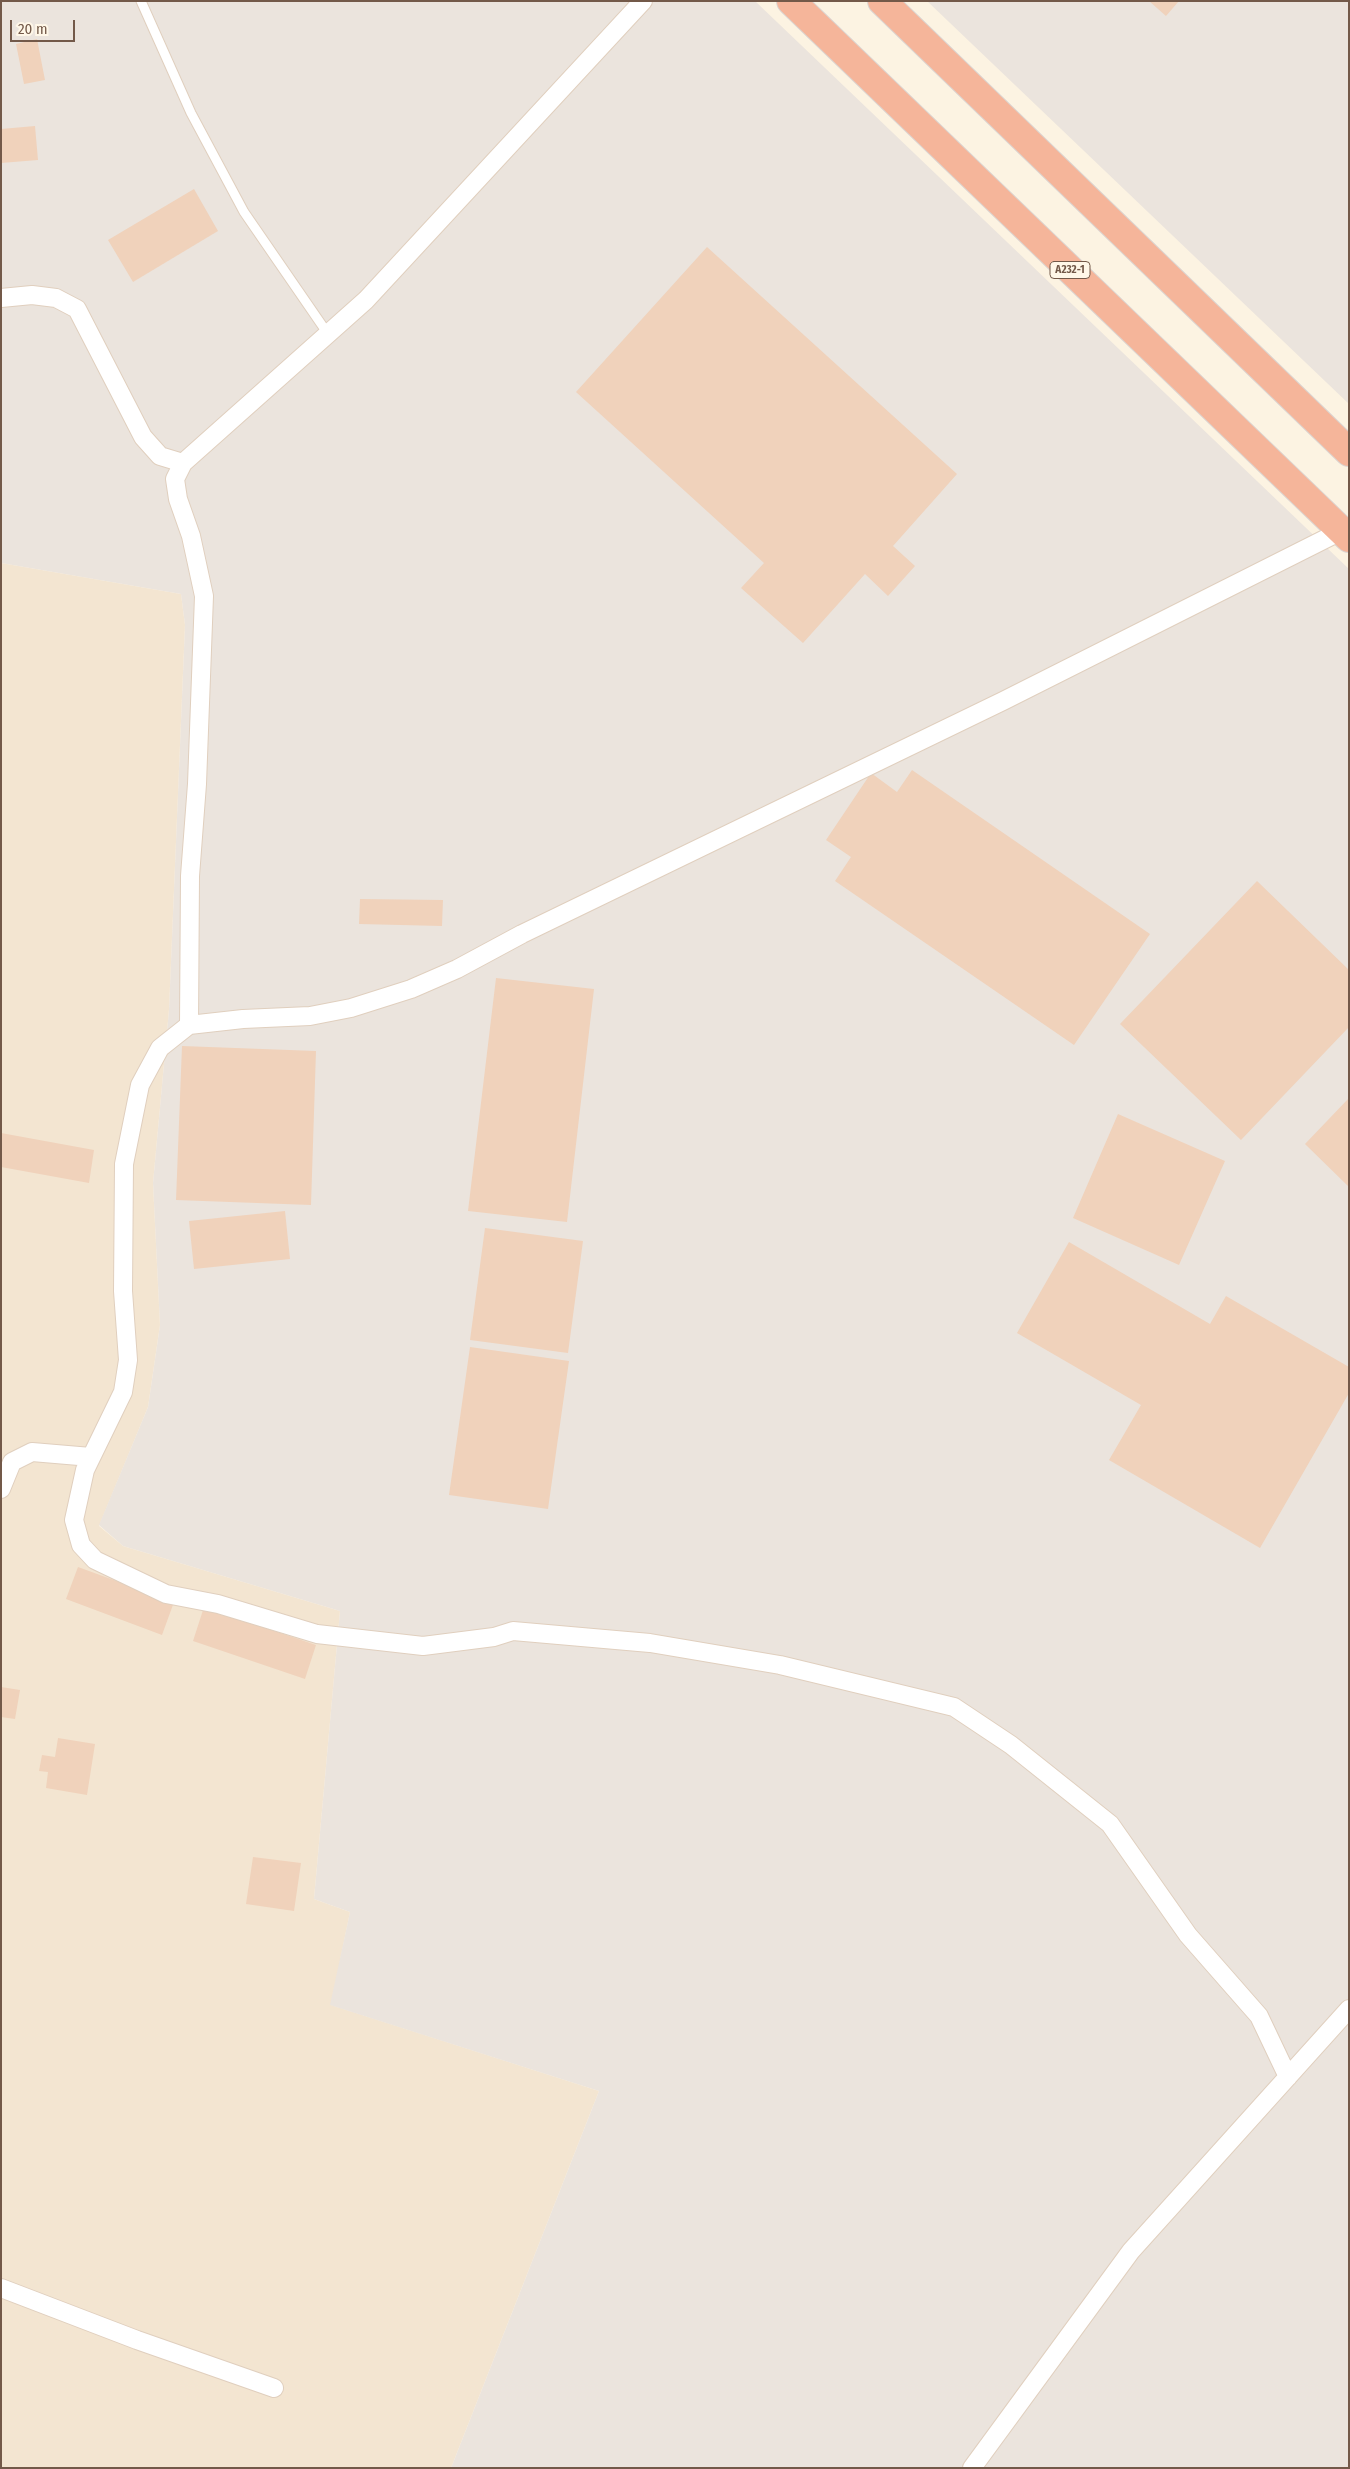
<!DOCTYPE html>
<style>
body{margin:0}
#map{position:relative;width:1350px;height:2469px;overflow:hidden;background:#fcf3e2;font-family:"Fira Sans Condensed",sans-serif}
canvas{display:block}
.frame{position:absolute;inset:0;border:2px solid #735949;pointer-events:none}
.scale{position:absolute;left:10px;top:20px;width:65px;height:22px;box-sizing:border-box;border:2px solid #735949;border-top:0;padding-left:6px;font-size:15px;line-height:18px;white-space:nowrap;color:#735949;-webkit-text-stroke:4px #fff7e8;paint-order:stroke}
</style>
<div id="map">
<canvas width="1350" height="2469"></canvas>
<div class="frame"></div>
<div class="scale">20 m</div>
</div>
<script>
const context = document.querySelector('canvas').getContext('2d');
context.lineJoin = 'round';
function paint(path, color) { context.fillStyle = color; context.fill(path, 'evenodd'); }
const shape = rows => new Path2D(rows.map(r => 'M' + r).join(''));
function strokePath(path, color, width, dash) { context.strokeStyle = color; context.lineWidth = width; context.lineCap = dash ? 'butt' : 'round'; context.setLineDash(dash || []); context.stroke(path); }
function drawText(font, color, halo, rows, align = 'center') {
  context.font = font + ' "Fira Sans Condensed",sans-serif'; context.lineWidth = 4.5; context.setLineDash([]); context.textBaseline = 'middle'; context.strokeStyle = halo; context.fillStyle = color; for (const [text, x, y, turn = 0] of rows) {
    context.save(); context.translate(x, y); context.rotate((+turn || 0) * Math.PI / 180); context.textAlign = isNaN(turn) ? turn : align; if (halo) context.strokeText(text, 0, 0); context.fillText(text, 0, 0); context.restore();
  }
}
paint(shape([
 [1,563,181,594,185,625,169,1010,153,1183,160,1325,148,1407,99,1526,123,1546,340,1611,314,1899,350,1912,331,2005,599,2091,451,2468,1,2468]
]), '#f3e5d1');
paint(shape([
 [1,1,755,1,1349,569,1349,2468,451,2468,599,2091,330,2005,350,1912,314,1899,340,1611,123,1546,99,1525,148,1407,160,1325,153,1183,169,1010,185,625,181,594,1,563],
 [927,1,1349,1,1349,404]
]), '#ebe4dd');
paint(shape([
 [1149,1,1179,1,1166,16],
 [37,39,45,80,24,84,16,44],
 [35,126,38,160,1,163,1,129],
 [194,189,218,231,133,282,108,240],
 [707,247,957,474,893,546,915,566,888,596,865,574,803,643,741,588,764,563,576,392],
 [912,770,1150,934,1074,1045,835,881,851,857,826,840,871,773,897,792],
 [1257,881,1349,970,1349,1027,1241,1140,1120,1024],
 [360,899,443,900,442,926,359,924],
 [496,978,594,989,567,1222,468,1211],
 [182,1046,316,1051,311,1205,176,1200],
 [1349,1098,1349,1187,1305,1144],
 [1118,1114,1225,1161,1179,1265,1073,1218],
 [1,1133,94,1150,89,1183,1,1167],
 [285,1211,290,1259,194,1269,189,1221],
 [485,1228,583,1241,568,1353,470,1340],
 [1069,1242,1210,1324,1226,1296,1349,1367,1349,1393,1260,1548,1109,1460,1141,1405,1017,1333],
 [470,1347,569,1361,548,1509,449,1495],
 [78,1567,174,1602,162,1635,66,1599],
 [204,1607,316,1645,305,1679,193,1641],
 [1,1687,20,1690,15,1719,1,1717],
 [58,1738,95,1744,87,1795,46,1788,48,1772,39,1771,42,1755,55,1757],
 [253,1857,301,1863,294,1911,246,1904]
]), '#f0d2bb');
const lane = shape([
 [141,1,191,113,244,212,328,334]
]);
const street = shape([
 [1,298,32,295,56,298,77,309,143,437,160,456,183,463],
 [189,1025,190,876,197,784,204,596,191,536,178,499,175,479,183,463,366,300,643,1],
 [1,1489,12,1462,32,1452,91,1457],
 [1288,2077,1259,2016,1188,1935,1110,1824,1011,1745,954,1707,780,1665,650,1643,513,1631,494,1637,423,1646,317,1634,218,1604,166,1594,95,1560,81,1545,74,1520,85,1470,123,1392,128,1360,123,1291,124,1164,140,1085,160,1048,189,1025,243,1019,310,1016,351,1008,411,989,457,969,522,934,1003,701,1341,531],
 [1,2288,137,2340,274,2388],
 [972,2468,1131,2251,1349,2009]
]);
const highway = shape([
 [791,1,1349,538],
 [882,1,1349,452]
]);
strokePath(lane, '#e0cfbe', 11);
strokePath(street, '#e0cfbe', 20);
strokePath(highway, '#dbd4d0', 30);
strokePath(lane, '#fff', 9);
strokePath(street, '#fff', 18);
strokePath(highway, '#f5b59a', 28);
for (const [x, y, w] of [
 [1070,270,40]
]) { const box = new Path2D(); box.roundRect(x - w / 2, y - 8.5, w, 17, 4); context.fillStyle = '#fff7e8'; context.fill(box); strokePath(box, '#735949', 1); }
drawText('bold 11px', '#735949', null, [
 ["A232-1",1070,270]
]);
</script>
